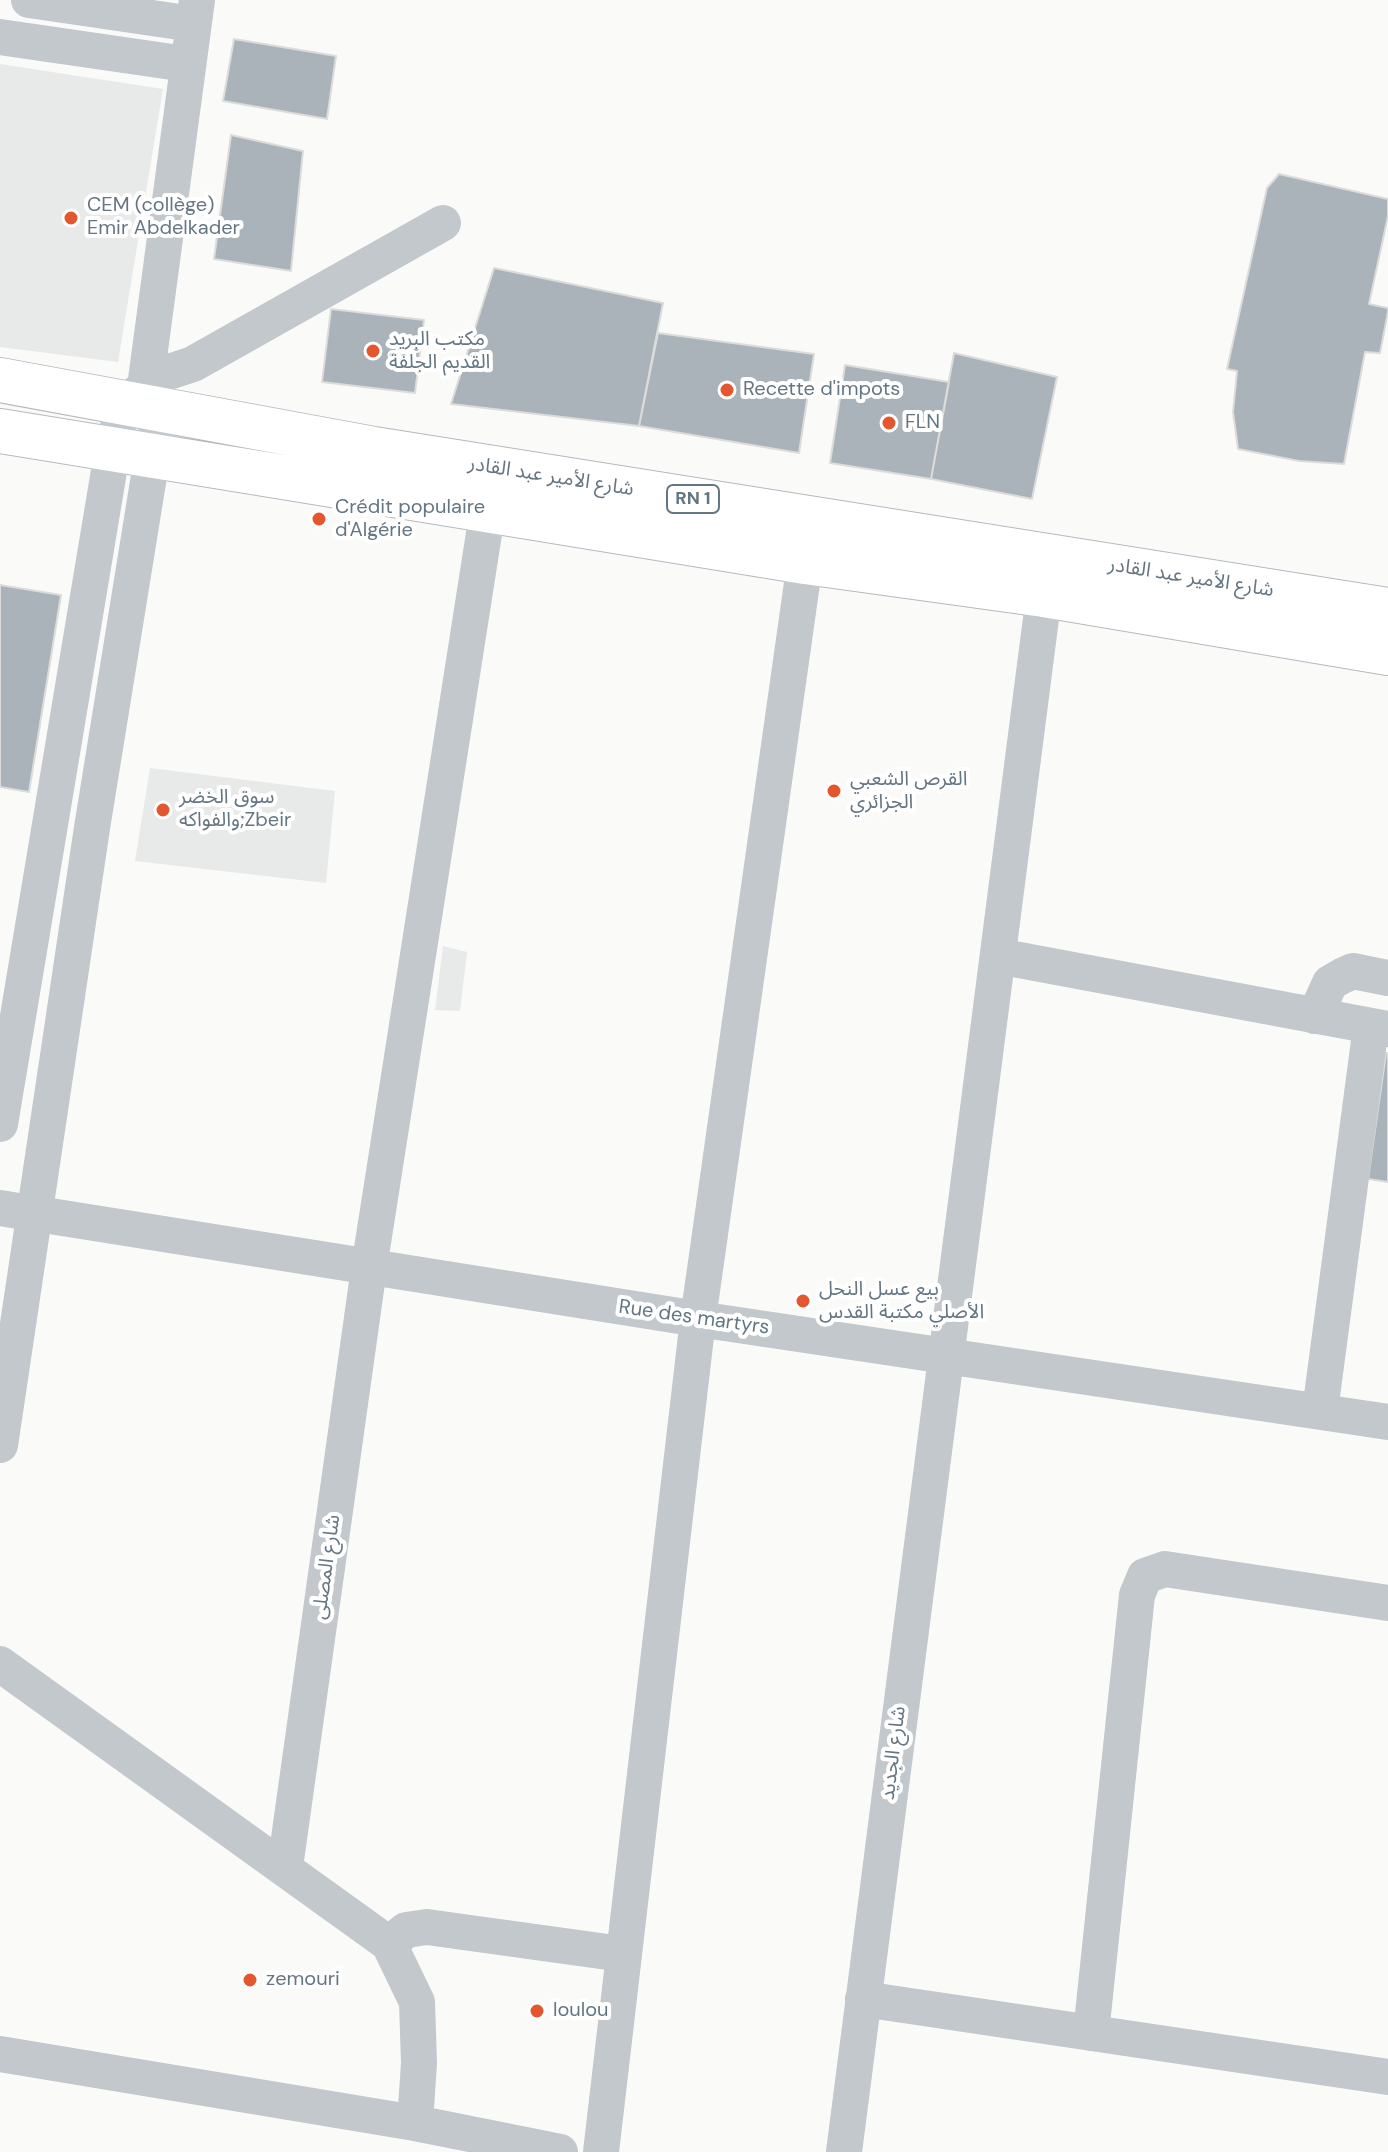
<!DOCTYPE html>
<meta charset="utf-8">
<style>
body{margin:0}
canvas{display:block;background:#fafaf8}
</style>
<canvas width="1388" height="2152"></canvas>
<script>
const context = document.querySelector('canvas').getContext('2d');
context.lineJoin = 'round';
function paint(path, color) { context.fillStyle = color; context.fill(path, 'evenodd'); }
const shape = rows => new Path2D(rows.map(r => 'M' + r).join(''));
function strokePath(path, color, width, dash) { context.strokeStyle = color; context.lineWidth = width; context.lineCap = dash ? 'butt' : 'round'; context.setLineDash(dash || []); context.stroke(path); }
function drawText(font, color, halo, rows, align = 'center') {
  context.font = font + ' "DM Sans","Noto Sans Arabic",sans-serif'; context.lineWidth = 8; context.setLineDash([]); context.textBaseline = 'middle'; context.strokeStyle = halo; context.fillStyle = color; for (const [text, x, y, turn = 0] of rows) {
    context.save(); context.translate(x, y); context.rotate((+turn || 0) * Math.PI / 180); context.textAlign = isNaN(turn) ? turn : align; if (halo) context.strokeText(text, 0, 0); context.fillText(text, 0, 0); context.restore();
  }
}
paint(shape([
 [0,64,163,89,118,362,0,347],
 [150,768,335,791,326,883,135,861],
 [443,946,467,952,460,1011,435,1010]
]), '#e8e9e9');
const building = shape([
 [234,39,336,56,327,119,223,101,234,39],
 [231,135,303,151,291,271,214,259,231,135],
 [1279,174,1388,199,1388,216,1369,304,1388,308,1388,312,1380,353,1365,352,1344,464,1299,461,1238,449,1233,412,1237,371,1227,369,1267,188,1279,174],
 [494,268,663,303,639,426,451,404,494,268],
 [331,309,424,320,415,393,322,382,331,309],
 [658,333,814,354,799,453,639,426,658,333],
 [954,353,1057,377,1032,499,931,479,954,353],
 [845,365,949,382,931,479,830,463,845,365],
 [0,585,61,595,29,792,0,787,0,585],
 [1386,1053,1388,1053,1388,1182,1368,1179,1386,1053]
]);
paint(building, '#aab3b9');
strokePath(building, '#dcdcda', 2);
const major = shape([
 [0,380,374,449,1388,610],
 [0,431,805,562,1044,595,1388,653]
]);
strokePath(major, '#b5babe', 46);
strokePath(shape([
 [29,0,193,24],
 [0,37,186,64],
 [148,370,172,371,193,364,443,223],
 [998,956,1388,1029],
 [1315,1016,1330,983,1342,976,1353,971,1388,978],
 [0,1124,113,447,124,403,145,387],
 [0,1208,698,1319,1388,1422],
 [1320,1411,1371,1026],
 [0,1445,92,828,160,408,145,387,197,0],
 [0,1664,389,1944,417,2002,419,2063,415,2123],
 [285,1867,369,1268,488,508],
 [389,1944,406,1930,427,1927,622,1954],
 [863,1999,1388,2077],
 [1091,2033,1137,1595,1145,1576,1165,1569,1388,1603],
 [0,2054,415,2123,560,2152],
 [601,2152,698,1319,805,562],
 [844,2152,1044,595]
]), '#c3c8cc', 36);
strokePath(major, '#fff', 44);
for (const [x, y, r, color] of [
 [71,218,8,"#e4572e"],
 [373,351,8,"#e4572e"],
 [727,390,8,"#e4572e"],
 [889,423,8,"#e4572e"],
 [319,519,8,"#e4572e"],
 [834,791,8,"#e4572e"],
 [163,810,8,"#e4572e"],
 [803,1301,8,"#e4572e"],
 [250,1980,8,"#e4572e"],
 [537,2011,8,"#e4572e"]
]) { const dot = new Path2D(); dot.arc(x, y, r, 0, 2 * Math.PI); context.fillStyle = color; context.fill(dot); strokePath(dot, '#fff', 3); }
for (const [x, y, w] of [
 [693,499,52]
]) { const box = new Path2D(); box.roundRect(x - w / 2, y - 14, w, 28, 6); context.fillStyle = '#fff'; context.fill(box); strokePath(box, '#657683', 2); }
drawText('bold 18px', '#657683', null, [
 ["RN 1",693,499]
]);
drawText('20px', '#657683', '#fff', [
 ["CEM (collège)",87,206],
 ["Emir Abdelkader",87,229],
 ["مكتب البريد",389,340],
 ["القديم الجلفة",389,363],
 ["Recette d'impots",743,390],
 ["FLN",905,423],
 ["Crédit populaire",335,508],
 ["d'Algérie",335,531],
 ["القرص الشعبي",850,780],
 ["الجزائري",850,803],
 ["سوق الخضر",179,798],
 ["والفواكه;Zbeir",179,821],
 ["بيع عسل النحل",819,1290],
 ["الأصلي مكتبة القدس",819,1313],
 ["zemouri",266,1980],
 ["loulou",553,2011]
], 'left');
drawText('20px', '#657683', '#fff', [
 ["شارع الأمير عبد القادر",551,477,9],
 ["شارع الأمير عبد القادر",1191,578,9],
 ["Rue des martyrs",694,1318,8],
 ["شارع المصلى",327,1567,-82],
 ["شارع الجديد",894,1753,-83]
]);
</script>
